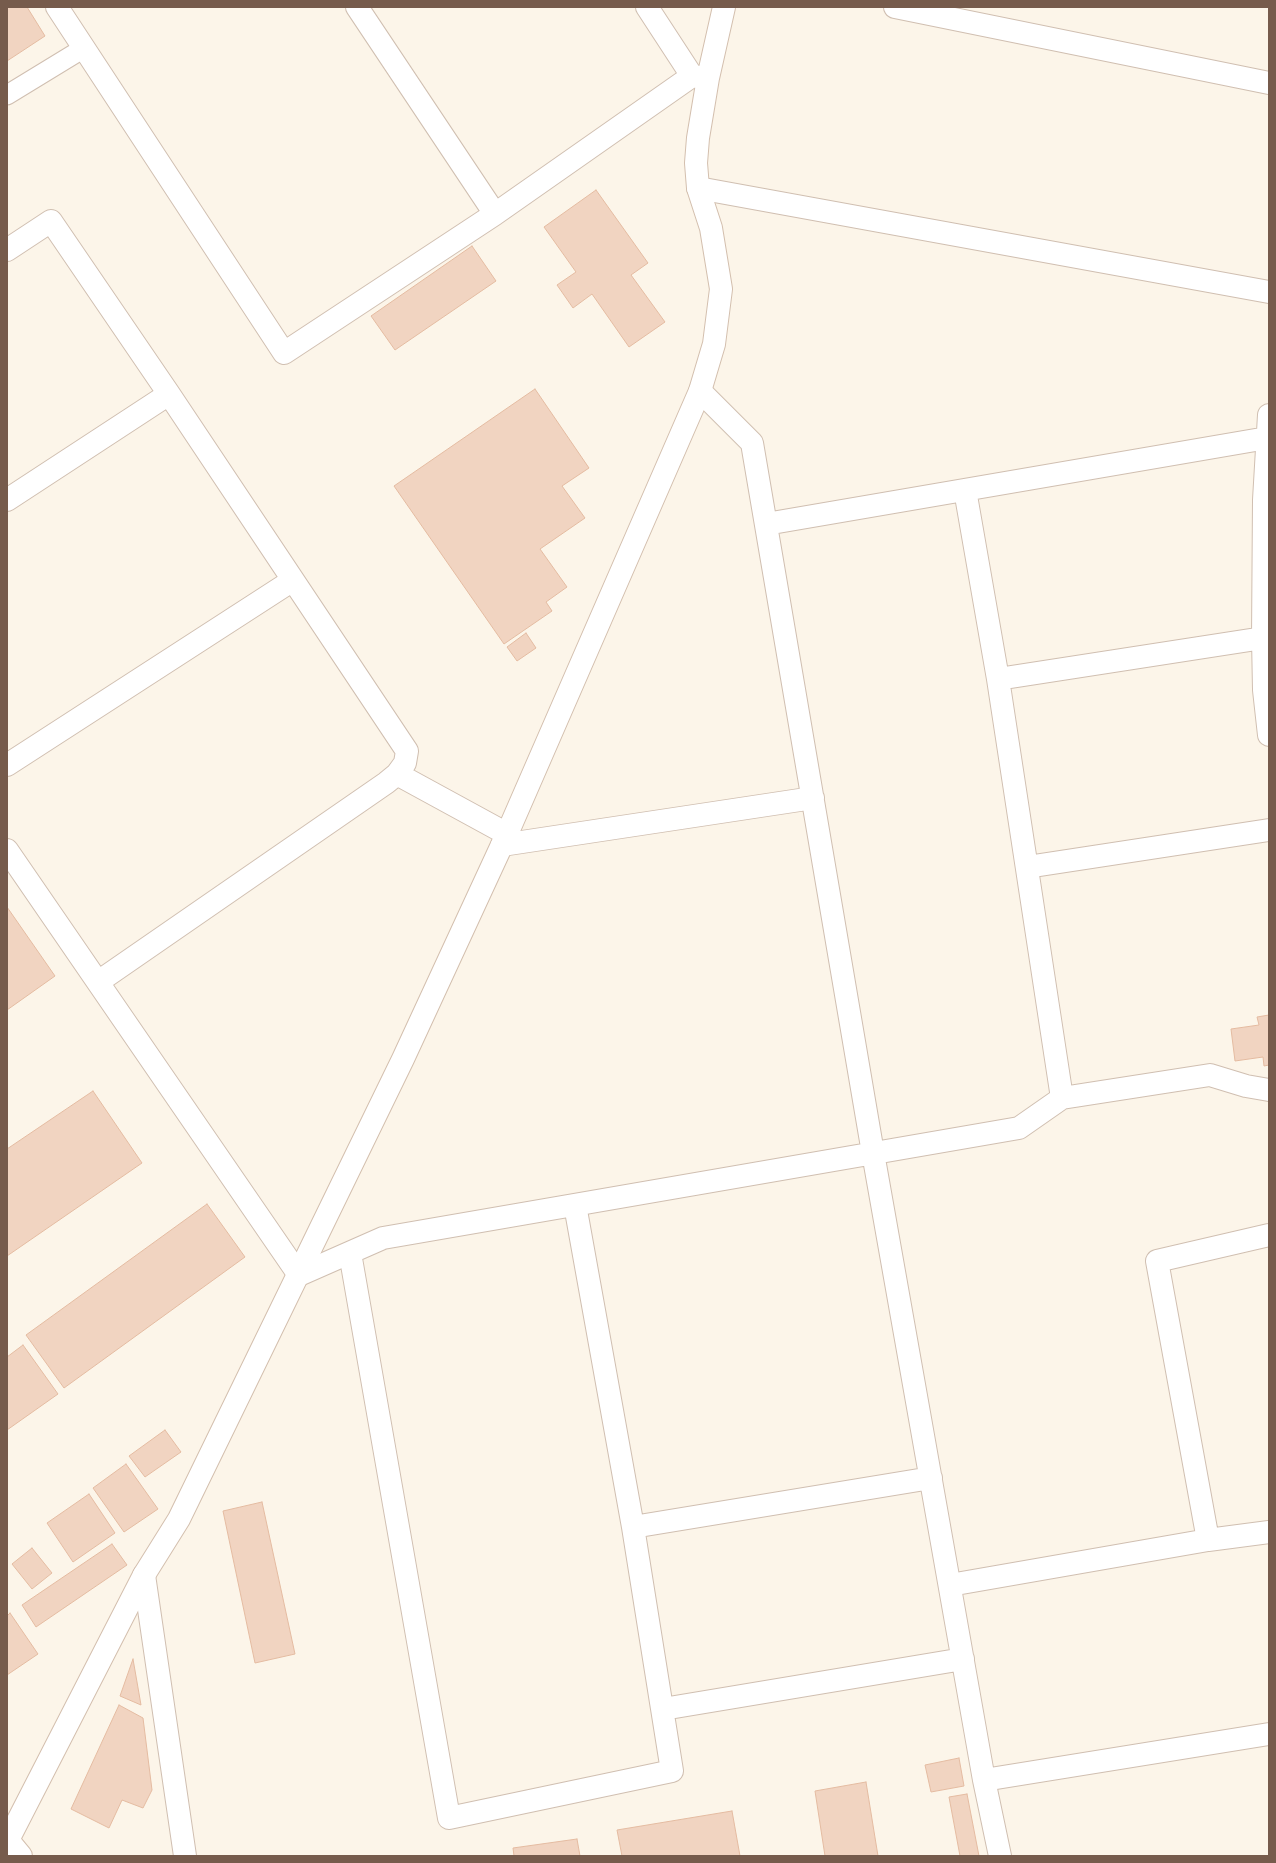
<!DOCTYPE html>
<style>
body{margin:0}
#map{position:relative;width:1276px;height:1863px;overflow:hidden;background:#fcf5e9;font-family:Montserrat,sans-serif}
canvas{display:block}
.frame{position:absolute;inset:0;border:8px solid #765b4c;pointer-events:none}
</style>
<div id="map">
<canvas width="1276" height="1863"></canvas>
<div class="frame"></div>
</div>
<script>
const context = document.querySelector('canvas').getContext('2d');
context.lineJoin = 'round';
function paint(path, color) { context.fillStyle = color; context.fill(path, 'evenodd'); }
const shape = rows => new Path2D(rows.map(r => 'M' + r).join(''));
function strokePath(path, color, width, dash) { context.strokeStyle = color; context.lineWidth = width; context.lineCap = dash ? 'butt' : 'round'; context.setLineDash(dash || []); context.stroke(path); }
const building = shape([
 [7,7,27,7,45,36,7,61,7,7],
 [596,190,648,263,631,275,665,322,629,347,592,294,573,308,557,285,576,272,544,227,596,190],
 [472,246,496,281,395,350,371,316,472,246],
 [535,389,589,468,562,486,585,518,540,549,567,587,546,602,552,611,504,644,394,486,535,389],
 [526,633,536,648,517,661,507,647,526,633],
 [7,907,55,976,7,1010,7,907],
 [1269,1015,1269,1065,1264,1066,1263,1057,1235,1061,1231,1029,1259,1025,1257,1017,1269,1015],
 [93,1091,142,1163,7,1256,7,1149,93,1091],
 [207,1204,245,1257,64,1388,26,1335,207,1204],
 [23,1345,58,1394,7,1430,7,1357,23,1345],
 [165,1430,181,1452,145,1477,129,1456,165,1430],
 [126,1464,158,1509,124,1532,93,1488,126,1464],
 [89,1494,115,1533,73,1562,47,1523,89,1494],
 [262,1502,295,1654,255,1663,223,1511,262,1502],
 [112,1544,127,1565,36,1627,22,1605,112,1544],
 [32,1548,52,1573,32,1589,12,1564,32,1548],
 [10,1613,38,1654,7,1675,7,1616,10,1613],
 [133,1659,141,1705,120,1696,133,1659],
 [119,1705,143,1718,152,1790,143,1808,122,1800,109,1828,71,1809,119,1705],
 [959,1758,964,1786,931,1792,925,1765,959,1758],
 [866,1782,878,1856,825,1856,815,1791,866,1782],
 [967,1794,979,1856,960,1856,949,1797,967,1794],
 [732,1811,740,1856,622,1856,617,1830,732,1811],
 [577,1839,580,1856,514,1856,513,1848,577,1839]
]);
paint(building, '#f1d4c1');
strokePath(building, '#e4bba1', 1);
const lane = shape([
 [7,95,84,48]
]);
const street = shape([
 [57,7,284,353,495,214,692,76],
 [357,7,495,214],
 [647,7,692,76,706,78],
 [895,7,1269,83],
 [698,188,1269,292],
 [7,250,51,221,169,394,407,751,405,763,397,774,386,783,98,982],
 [700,391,752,443,873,1153,984,1780,1000,1856],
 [1269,415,1264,500,1263,638,1264,690,1269,735],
 [965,490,998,679,1062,1098],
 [7,500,169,394],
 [766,524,1267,438],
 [998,679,1263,638],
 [7,765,293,580],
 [397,774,507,834],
 [502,845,813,798],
 [7,850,299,1275,383,1238,1019,1128,1062,1098,1210,1075,1246,1086,1269,1090],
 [1027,867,1269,830],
 [350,1253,449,1818,672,1771,633,1527,575,1205],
 [633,1527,931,1478],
 [1208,1540,1157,1261,1269,1235],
 [144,1575,185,1856],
 [950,1585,1208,1540,1269,1532],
 [663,1709,963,1659],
 [984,1780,1269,1734]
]);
const secondary = shape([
 [7,1839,21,1856],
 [7,1842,144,1575,179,1519,403,1059,507,834,700,391,714,344,721,289,711,228,698,188,696,163,698,138,708,78,724,7]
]);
strokePath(lane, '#d0bfb1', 21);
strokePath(street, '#d0bfb1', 24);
strokePath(secondary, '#d3bfae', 24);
strokePath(lane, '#fff', 19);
strokePath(street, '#fff', 22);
strokePath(secondary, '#fff', 22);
</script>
